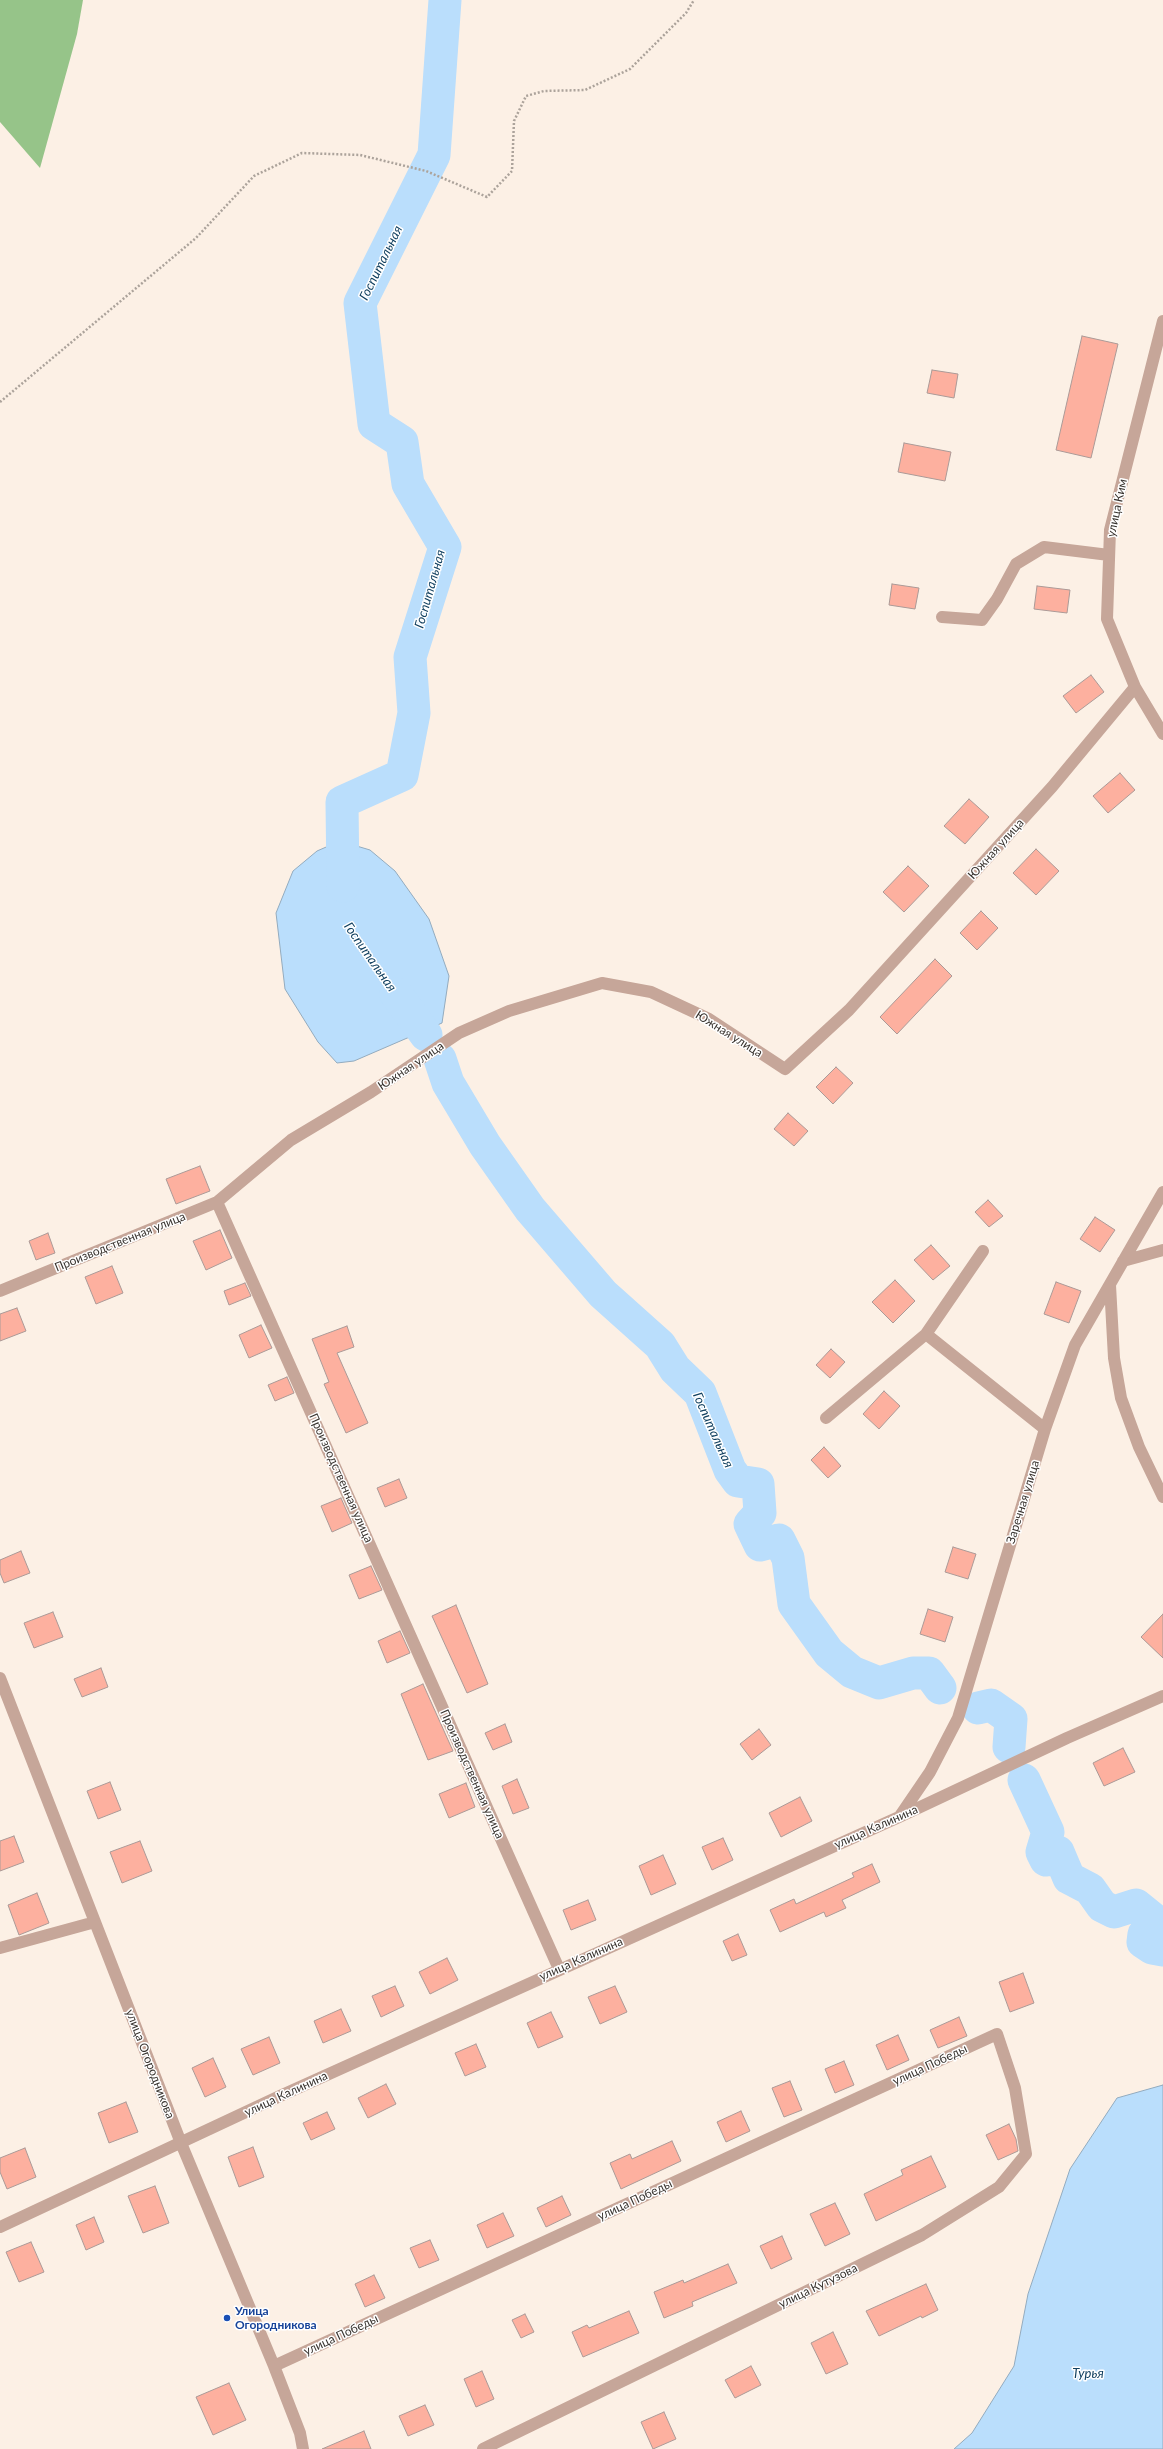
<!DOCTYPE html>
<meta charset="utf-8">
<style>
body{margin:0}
canvas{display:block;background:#fcf0e5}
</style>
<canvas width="1163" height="2449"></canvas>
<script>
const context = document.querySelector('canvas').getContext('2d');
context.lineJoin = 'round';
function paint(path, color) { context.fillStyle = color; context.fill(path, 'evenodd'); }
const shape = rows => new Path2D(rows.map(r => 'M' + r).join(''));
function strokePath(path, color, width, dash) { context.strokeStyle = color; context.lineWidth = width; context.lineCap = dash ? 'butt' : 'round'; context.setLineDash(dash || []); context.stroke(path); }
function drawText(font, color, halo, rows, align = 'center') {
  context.font = font + ' Lato,sans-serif'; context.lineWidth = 3; context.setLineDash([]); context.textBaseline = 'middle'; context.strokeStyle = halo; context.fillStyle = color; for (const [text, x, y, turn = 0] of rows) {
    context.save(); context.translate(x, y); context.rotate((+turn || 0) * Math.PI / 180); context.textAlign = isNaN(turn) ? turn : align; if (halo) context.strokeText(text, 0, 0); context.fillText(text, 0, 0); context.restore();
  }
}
paint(shape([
 [0,0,83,0,77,34,40,168,0,122]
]), '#96c489');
const water = shape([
 [340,841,370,850,395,871,429,919,449,976,442,1023,354,1061,337,1063,318,1042,285,989,276,913,293,871,317,851,340,841],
 [1163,2085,1163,2449,954,2449,972,2433,1014,2366,1028,2294,1070,2169,1117,2098,1163,2085]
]);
paint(water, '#badefc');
strokePath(water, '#93abbe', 1);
strokePath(shape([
 [343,886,342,802,402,775,414,713,410,657,445,547,408,484,402,442,374,424,360,303,434,155,445,0],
 [396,994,426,1035],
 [440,1059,448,1083,485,1145,530,1209,603,1294,660,1345,675,1369,700,1393,730,1470,738,1481,758,1484,760,1513,750,1524,760,1545,779,1540,788,1558,794,1604,829,1653,852,1672,879,1683,913,1673,929,1673,940,1688],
 [978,1708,991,1705,1011,1719,1009,1747],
 [1024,1780,1048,1832,1042,1852,1046,1860,1058,1852,1069,1878,1090,1889,1102,1906,1114,1912,1136,1905,1161,1925,1160,1931,1144,1934,1143,1942,1152,1948,1163,1950]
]), '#badefc', 33);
const building = shape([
 [1082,336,1118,344,1091,458,1056,450,1082,336],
 [932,370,958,374,954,398,927,393,932,370],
 [904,443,951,452,945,481,898,472,904,443],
 [892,584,919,588,915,609,889,605,892,584],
 [1037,586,1070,590,1067,613,1034,609,1037,586],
 [1091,675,1104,692,1076,713,1063,696,1091,675],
 [1120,773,1135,790,1108,813,1093,796,1120,773],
 [969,799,989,817,965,844,944,826,969,799],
 [1036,849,1059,871,1036,895,1013,873,1036,849],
 [908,866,929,886,904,912,883,892,908,866],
 [981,911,998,928,977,950,960,933,981,911],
 [935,959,952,976,897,1034,880,1017,935,959],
 [836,1067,853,1083,833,1104,816,1087,836,1067],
 [788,1113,808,1131,794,1146,774,1129,788,1113],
 [200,1166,210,1191,176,1204,166,1179,200,1166],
 [988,1200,1003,1216,989,1227,975,1212,988,1200],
 [1095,1217,1115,1230,1100,1252,1080,1239,1095,1217],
 [220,1230,232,1258,206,1270,193,1241,220,1230],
 [48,1233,55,1253,36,1260,29,1241,48,1233],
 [931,1245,950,1266,933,1280,914,1260,931,1245],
 [112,1266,123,1293,96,1304,85,1277,112,1266],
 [895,1280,915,1301,893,1323,872,1302,895,1280],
 [1056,1282,1081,1291,1069,1323,1044,1314,1056,1282],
 [245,1283,251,1296,229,1305,224,1291,245,1283],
 [17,1308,26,1331,0,1341,0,1314,17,1308],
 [261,1325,272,1348,249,1358,239,1335,261,1325],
 [347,1326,354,1347,337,1353,368,1423,346,1433,324,1384,329,1382,312,1339,347,1326],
 [831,1349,845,1362,830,1378,816,1365,831,1349],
 [287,1377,294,1393,275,1401,268,1385,287,1377],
 [884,1391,900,1406,879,1429,863,1414,884,1391],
 [824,1447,841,1466,828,1478,811,1460,824,1447],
 [399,1479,407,1498,385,1507,377,1488,399,1479],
 [341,1498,352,1523,332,1532,321,1506,341,1498],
 [953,1547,976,1554,968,1579,945,1572,953,1547],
 [21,1551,30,1573,4,1583,0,1573,0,1560,21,1551],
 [371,1566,382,1590,359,1599,349,1575,371,1566],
 [456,1605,488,1684,467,1693,432,1616,456,1605],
 [928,1609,953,1617,945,1642,920,1634,928,1609],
 [53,1612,63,1637,34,1648,24,1623,53,1612],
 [1163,1614,1163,1658,1141,1637,1163,1614],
 [400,1631,410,1653,387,1663,378,1641,400,1631],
 [101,1668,108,1687,82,1697,74,1679,101,1668],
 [423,1684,453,1751,428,1760,401,1694,423,1684],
 [505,1724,512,1742,493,1750,485,1733,505,1724],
 [759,1729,771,1745,752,1760,740,1744,759,1729],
 [1123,1748,1135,1772,1104,1786,1093,1763,1123,1748],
 [517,1779,529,1808,513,1814,502,1786,517,1779],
 [110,1782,121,1810,98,1819,87,1791,110,1782],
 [466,1783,475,1807,449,1818,439,1794,466,1783],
 [800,1797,812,1821,781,1837,769,1813,800,1797],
 [14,1836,24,1862,0,1871,0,1841,14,1836],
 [723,1838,733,1860,712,1870,702,1847,723,1838],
 [140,1841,152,1871,122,1883,110,1852,140,1841],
 [663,1855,676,1884,651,1895,639,1866,663,1855],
 [872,1864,880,1882,842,1900,846,1908,826,1917,824,1912,780,1932,770,1910,794,1899,796,1904,854,1877,852,1873,872,1864],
 [37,1893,49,1923,19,1935,8,1905,37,1893],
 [588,1900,596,1920,571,1930,563,1910,588,1900],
 [738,1934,747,1955,732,1961,723,1941,738,1934],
 [447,1958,458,1980,430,1994,419,1972,447,1958],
 [1023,1973,1034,2003,1010,2012,999,1982,1023,1973],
 [395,1986,404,2006,381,2017,372,1996,395,1986],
 [615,1986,627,2012,600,2024,588,1997,615,1986],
 [341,2009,351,2031,323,2043,314,2021,341,2009],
 [551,2012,563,2037,538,2048,527,2023,551,2012],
 [959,2017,967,2036,938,2048,930,2030,959,2017],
 [898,2035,909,2060,887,2070,876,2045,898,2035],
 [269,2037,280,2063,253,2075,241,2049,269,2037],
 [476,2044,486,2067,465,2076,455,2053,476,2044],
 [213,2058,226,2087,205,2097,192,2068,213,2058],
 [844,2061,854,2085,835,2093,825,2069,844,2061],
 [790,2081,802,2110,784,2117,772,2088,790,2081],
 [386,2084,396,2104,368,2118,358,2098,386,2084],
 [126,2102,138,2132,109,2143,98,2113,126,2102],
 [741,2111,750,2131,726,2142,717,2122,741,2111],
 [327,2112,335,2129,311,2140,303,2123,327,2112],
 [1009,2124,1016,2139,1018,2151,998,2160,986,2135,1009,2124],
 [672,2141,681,2161,621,2189,610,2163,630,2154,632,2159,672,2141],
 [253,2147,264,2177,239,2187,228,2157,253,2147],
 [25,2148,36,2177,7,2189,0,2172,0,2158,25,2148],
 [931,2156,946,2187,876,2221,864,2194,903,2175,901,2170,931,2156],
 [155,2186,169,2223,143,2233,128,2196,155,2186],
 [562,2196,571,2215,546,2227,537,2208,562,2196],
 [835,2203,850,2234,825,2246,810,2214,835,2203],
 [503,2213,514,2236,487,2248,477,2225,503,2213],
 [94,2217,104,2242,86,2250,76,2225,94,2217],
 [782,2236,792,2259,771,2269,760,2246,782,2236],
 [430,2240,439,2260,419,2268,410,2248,430,2240],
 [31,2242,44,2272,19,2282,6,2252,31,2242],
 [728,2264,737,2283,692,2302,693,2306,664,2318,654,2292,683,2280,684,2283,728,2264],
 [374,2275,385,2298,365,2307,355,2284,374,2275],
 [926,2284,938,2310,922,2318,921,2316,879,2336,866,2311,926,2284],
 [629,2311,639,2333,583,2357,572,2332,587,2325,589,2328,629,2311],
 [525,2314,534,2332,521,2338,512,2320,525,2314],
 [833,2332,848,2364,826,2374,811,2343,833,2332],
 [751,2366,761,2385,735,2398,725,2380,751,2366],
 [482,2371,494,2399,476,2407,464,2379,482,2371],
 [229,2383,246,2420,213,2435,196,2397,229,2383],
 [425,2405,434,2425,408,2436,399,2416,425,2405],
 [664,2412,676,2439,653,2449,641,2422,664,2412],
 [364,2431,371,2449,322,2449,364,2431]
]);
paint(building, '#fdb09f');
strokePath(building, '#ab9a97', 1);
strokePath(shape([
 [0,402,196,238,254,176,302,153,360,155,426,171,487,197,512,171,514,121,526,96,544,91,585,90,630,69,686,13,694,0]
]), '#aca39b', 2.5, [2, 2]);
strokePath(shape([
 [1163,321,1110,530,1107,619,1135,687,1163,734],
 [942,617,982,620,997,599,1016,564,1044,547,1109,555],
 [217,1202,291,1140,371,1092,459,1033,509,1011,602,983,651,992,709,1019,785,1069,849,1010,1052,787,1135,687],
 [1123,1261,1163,1250],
 [1110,1285,1114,1358,1121,1398,1139,1447,1163,1497],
 [0,1291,217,1202,559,1969],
 [926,1334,1045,1429],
 [826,1418,926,1334,983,1251],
 [0,1678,181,2143,274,2366,300,2433,303,2449],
 [900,1816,930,1772,958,1718,1045,1429,1075,1345,1163,1192],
 [0,1948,95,1922],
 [0,2227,280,2096,899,1817,1067,1738,1163,1696],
 [274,2366,997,2034,1015,2088,1026,2154,999,2187,922,2235,483,2449]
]), '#c6a699', 12);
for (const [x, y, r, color] of [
 [227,2318,4,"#1a4fb4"]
]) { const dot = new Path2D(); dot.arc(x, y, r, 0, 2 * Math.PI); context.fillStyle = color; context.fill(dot); strokePath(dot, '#fff', 1.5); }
drawText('12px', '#38332f', '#fff', [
 ["улица Ким",1117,508,-78],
 ["Южная улица",996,849,-48],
 ["Южная улица",729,1034,32],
 ["Южная улица",411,1066,-34],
 ["Производственная улица",120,1242,-22],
 ["Производственная улица",341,1478,66],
 ["Заречная улица",1023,1502,-73],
 ["Производственная улица",472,1774,66],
 ["улица Калинина",876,1827,-24],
 ["улица Калинина",581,1959,-24],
 ["улица Огородникова",150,2064,69],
 ["улица Победы",930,2065,-25],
 ["улица Калинина",286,2094,-25],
 ["улица Победы",635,2200,-25],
 ["улица Кутузова",818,2286,-26],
 ["улица Победы",341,2335,-25]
]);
drawText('bold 12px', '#164399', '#fff', [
 ["Улица",235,2311],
 ["Огородникова",235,2325]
], 'left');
drawText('italic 13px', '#114060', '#fff', [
 ["Госпитальная",381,263,-64],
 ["Госпитальная",430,589,-74],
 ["Госпитальная",370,957,55],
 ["Госпитальная",713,1430,66],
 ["Турья",1088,2374]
]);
</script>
